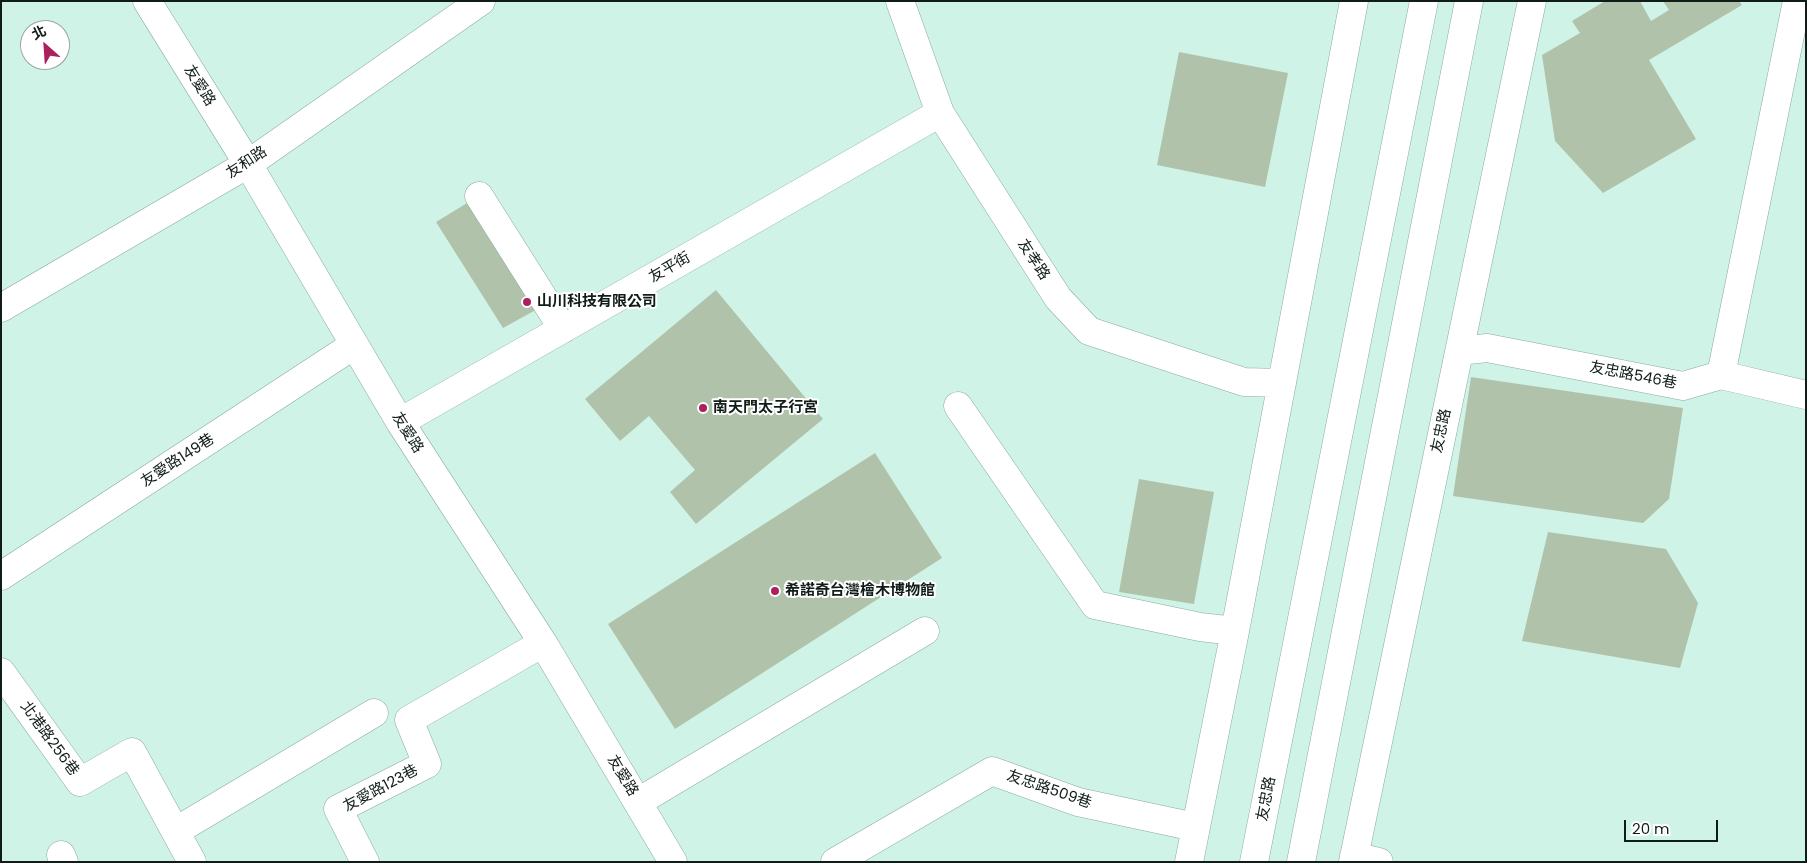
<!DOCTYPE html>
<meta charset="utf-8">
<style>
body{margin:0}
#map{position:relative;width:1807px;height:863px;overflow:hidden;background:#cff3e7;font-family:Poppins,"Noto Sans TC",sans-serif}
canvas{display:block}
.frame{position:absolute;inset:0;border:2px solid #0f1c18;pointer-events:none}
.north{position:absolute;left:20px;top:20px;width:50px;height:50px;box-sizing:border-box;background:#fff;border:1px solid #9fa4a3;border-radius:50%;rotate:334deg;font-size:14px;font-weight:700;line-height:20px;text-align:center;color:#0f1c18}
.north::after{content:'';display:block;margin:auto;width:18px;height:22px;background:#ac2060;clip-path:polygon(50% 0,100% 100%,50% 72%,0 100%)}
.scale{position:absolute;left:1624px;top:820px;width:94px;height:22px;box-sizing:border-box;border:2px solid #0f1c18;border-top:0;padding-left:6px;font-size:15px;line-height:18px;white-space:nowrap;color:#0f1c18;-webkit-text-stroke:4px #fff;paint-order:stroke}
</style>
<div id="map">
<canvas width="1807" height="863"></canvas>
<div class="frame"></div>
<div class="north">北</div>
<div class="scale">20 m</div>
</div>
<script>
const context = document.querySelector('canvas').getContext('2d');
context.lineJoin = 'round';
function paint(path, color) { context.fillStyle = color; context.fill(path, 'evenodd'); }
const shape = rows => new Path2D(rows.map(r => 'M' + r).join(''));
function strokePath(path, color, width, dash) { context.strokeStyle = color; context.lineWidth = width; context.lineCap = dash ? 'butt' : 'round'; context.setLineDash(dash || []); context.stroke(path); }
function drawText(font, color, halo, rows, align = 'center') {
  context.font = font + ' Poppins,"Noto Sans TC",sans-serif'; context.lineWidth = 4; context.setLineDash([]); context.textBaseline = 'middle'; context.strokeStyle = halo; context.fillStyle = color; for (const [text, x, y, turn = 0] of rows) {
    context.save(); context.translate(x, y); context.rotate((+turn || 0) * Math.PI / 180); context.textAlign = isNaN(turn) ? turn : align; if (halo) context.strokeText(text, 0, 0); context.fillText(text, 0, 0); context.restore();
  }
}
paint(shape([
 [1605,1,1640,1,1651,21,1669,10,1663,1,1739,1,1742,5,1649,60,1696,139,1603,193,1555,141,1542,55,1580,33,1572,21],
 [1179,52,1288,73,1265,187,1157,165],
 [472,200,541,307,503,328,436,222],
 [716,290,823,419,696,524,670,492,695,470,649,416,620,441,585,399],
 [1471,377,1683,408,1669,499,1643,523,1453,496],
 [875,453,942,558,675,729,608,624],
 [1139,479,1214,492,1194,604,1119,592],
 [1548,532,1666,549,1698,603,1680,668,1522,641]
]), '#b0c3aa');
const minor = shape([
 [147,1,248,164,400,422,543,643,673,862],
 [900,1,940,113,1058,298,1089,331,1244,382,1282,383],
 [479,196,563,329],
 [1,308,248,164,481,1],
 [1459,351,1487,348,1683,386,1721,375,1806,395],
 [1721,375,1797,1],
 [958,406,1095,605,1200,627,1235,631],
 [400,422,940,113],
 [1,576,354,345],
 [1,672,80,782,132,752,192,862],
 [638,802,925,631],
 [176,831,374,713],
 [61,855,64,862],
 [1354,856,1379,862],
 [365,862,338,809,427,764,409,720,543,643],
 [835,862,992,771,1078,802,1195,827],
 [1189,862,1235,631,1354,1],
 [1254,862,1424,1],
 [1301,862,1469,1],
 [1353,862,1532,1]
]);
strokePath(minor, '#89aba0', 29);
strokePath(minor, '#fff', 28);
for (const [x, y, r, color] of [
 [527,302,5,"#ac2060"],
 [703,408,5,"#ac2060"],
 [775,591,5,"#ac2060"]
]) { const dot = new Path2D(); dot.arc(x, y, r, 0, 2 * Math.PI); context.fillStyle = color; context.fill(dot); strokePath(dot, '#fff', 2); }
drawText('15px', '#0f1c18', '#fff', [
 ["友愛路",199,86,58],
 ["友和路",247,163,-33],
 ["友孝路",1033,260,57],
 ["友平街",670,268,-30],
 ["友忠路546巷",1633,376,11],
 ["友忠路",1442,431,-78],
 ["友愛路",407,433,58],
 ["友愛路149巷",178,461,-33],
 ["北港路256巷",49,739,54],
 ["友愛路",622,776,59],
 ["友愛路123巷",381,789,-28],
 ["友忠路509巷",1049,790,19],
 ["友忠路",1267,799,-79]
]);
drawText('bold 15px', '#0f1c18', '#fff', [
 ["山川科技有限公司",537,302],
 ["南天門太子行宮",713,408],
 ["希諾奇台灣檜木博物館",785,591]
], 'left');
</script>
